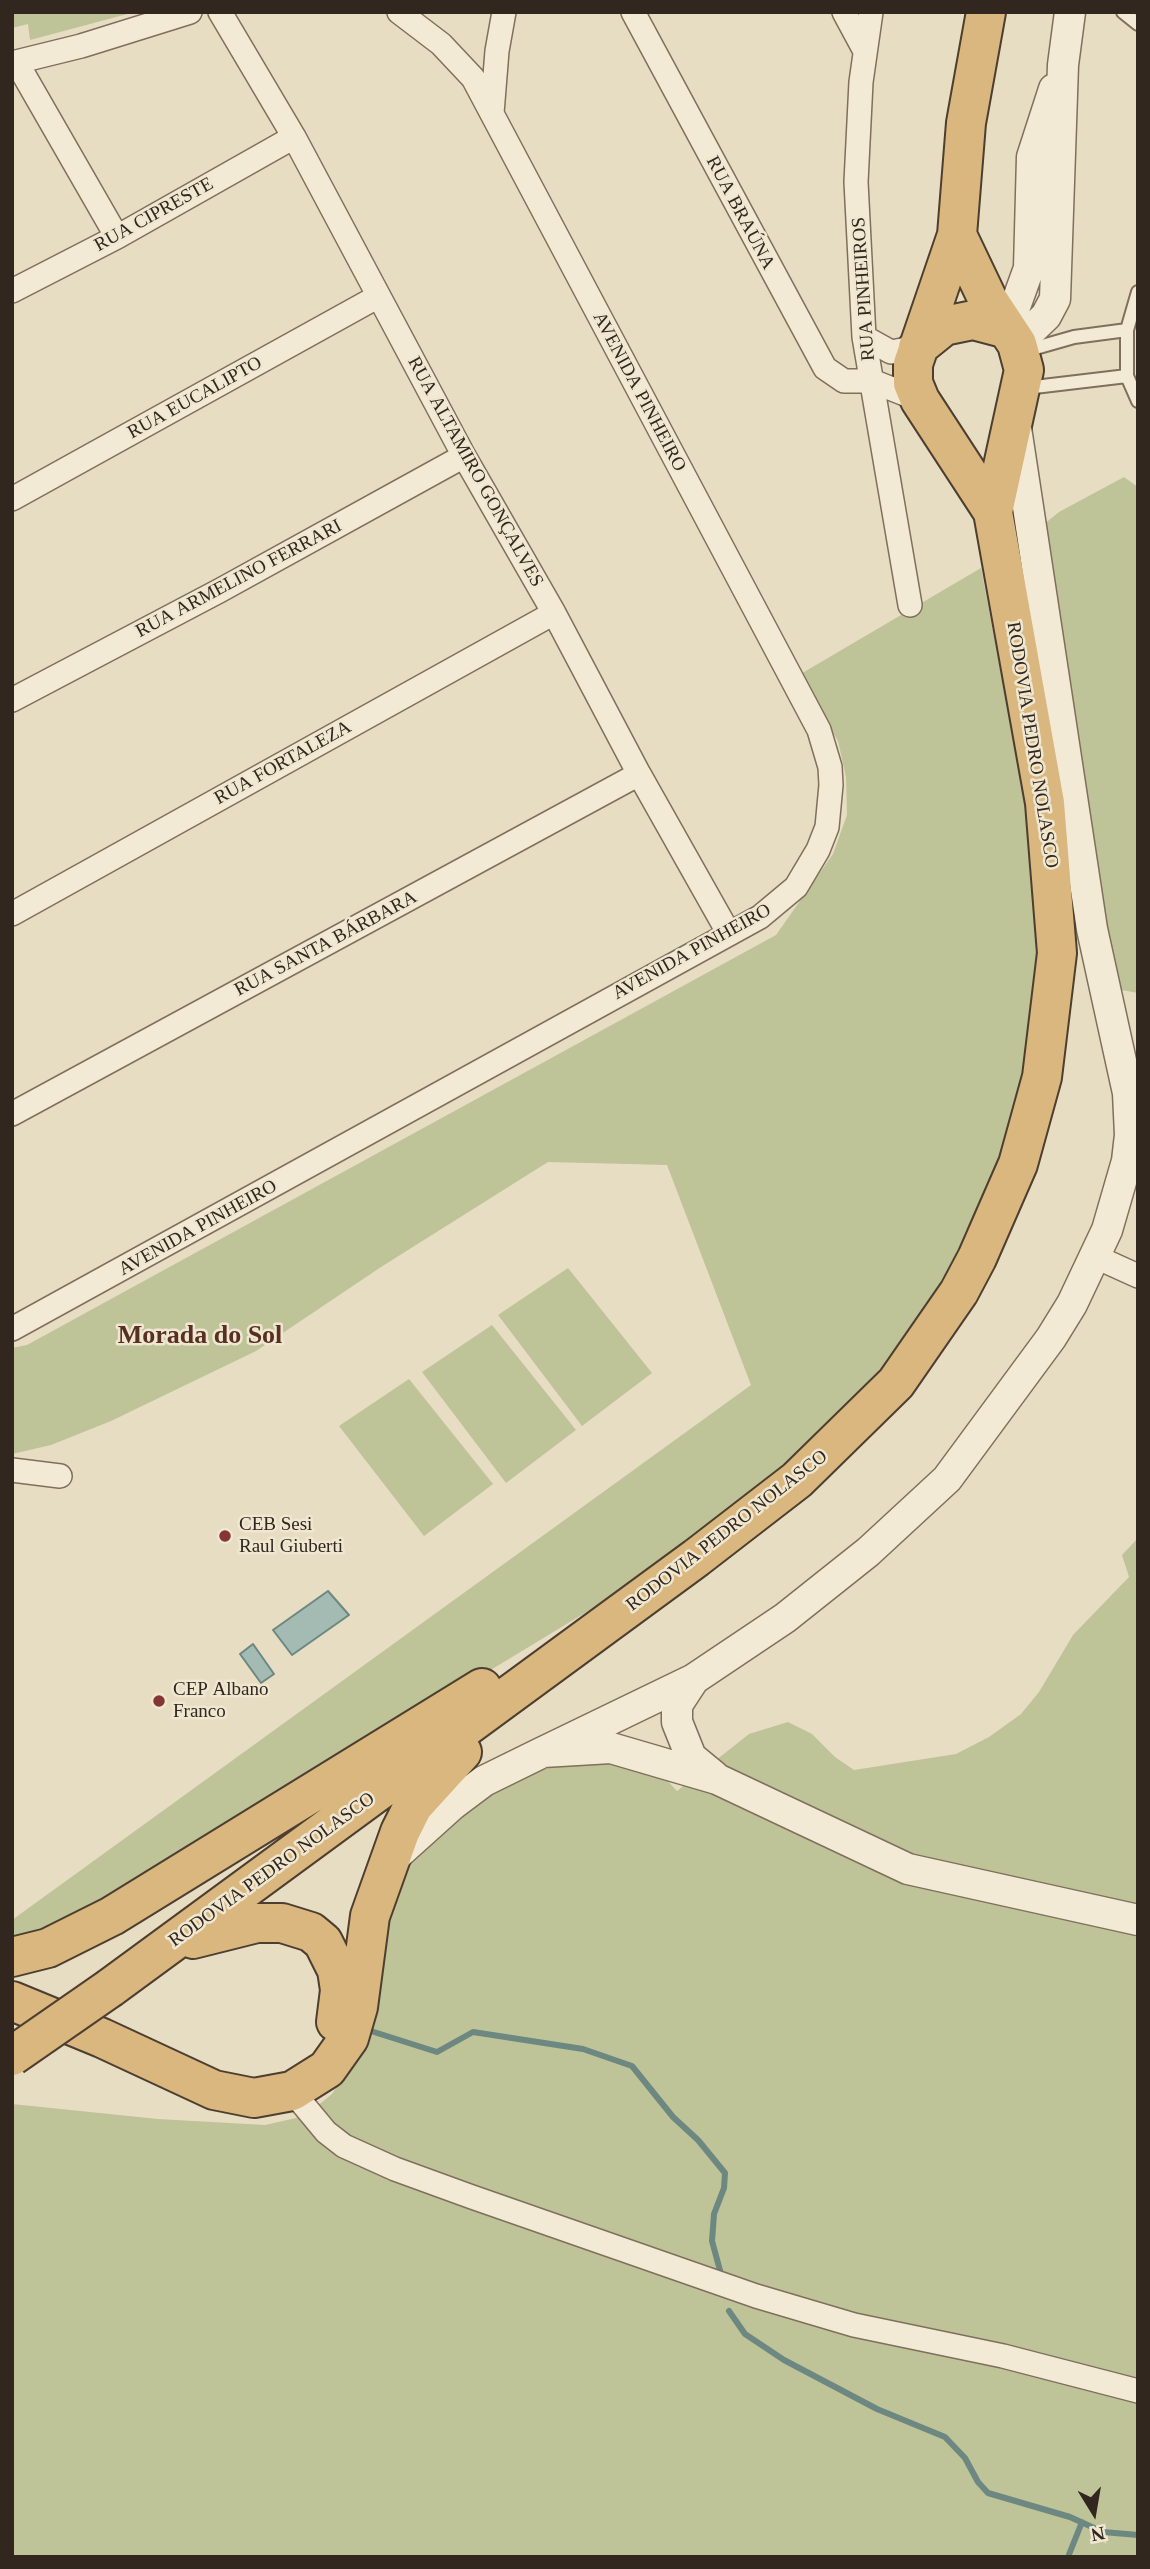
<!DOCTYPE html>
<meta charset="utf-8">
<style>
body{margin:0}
#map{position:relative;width:1150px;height:2569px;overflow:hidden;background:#e7ddc3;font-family:"Times New Roman",serif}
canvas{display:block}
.frame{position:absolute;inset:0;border:14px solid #31271e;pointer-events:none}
.north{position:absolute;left:1059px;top:2478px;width:70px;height:70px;-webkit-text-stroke:5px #f0e7d1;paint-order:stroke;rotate:169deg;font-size:19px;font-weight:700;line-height:28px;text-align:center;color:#31271e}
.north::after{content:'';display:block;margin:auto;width:24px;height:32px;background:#31271e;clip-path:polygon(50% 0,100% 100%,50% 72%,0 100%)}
</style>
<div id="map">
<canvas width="1150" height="2569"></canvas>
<div class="frame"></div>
<div class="north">N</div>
</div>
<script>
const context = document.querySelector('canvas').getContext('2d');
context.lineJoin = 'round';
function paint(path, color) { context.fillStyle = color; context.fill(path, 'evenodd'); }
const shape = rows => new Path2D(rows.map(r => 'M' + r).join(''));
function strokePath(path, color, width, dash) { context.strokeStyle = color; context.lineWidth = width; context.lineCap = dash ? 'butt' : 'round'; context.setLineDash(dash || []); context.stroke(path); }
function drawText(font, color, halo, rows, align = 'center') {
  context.font = font + ' "Times New Roman",serif'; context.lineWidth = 5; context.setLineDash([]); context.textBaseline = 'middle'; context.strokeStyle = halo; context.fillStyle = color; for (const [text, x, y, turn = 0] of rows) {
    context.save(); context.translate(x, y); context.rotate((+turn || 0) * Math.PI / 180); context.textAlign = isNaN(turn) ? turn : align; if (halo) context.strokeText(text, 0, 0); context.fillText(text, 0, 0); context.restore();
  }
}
paint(shape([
 [12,12,135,12,30,40,28,24,12,28],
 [1124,477,1138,487,1138,993,1105,987,1105,978,1080,952,1076,864,1038,529,1059,512],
 [981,568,1035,853,1041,1056,986,1208,966,1230,940,1294,884,1375,824,1439,661,1562,588,1611,177,1860,39,1936,12,1940,12,1920,751,1385,667,1165,548,1162,381,1267,256,1351,111,1421,51,1445,12,1454,12,1348,27,1345,776,935,833,854,847,815,846,777,838,741,799,675],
 [568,1268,652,1373,582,1426,498,1315],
 [492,1325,576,1430,506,1483,422,1372],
 [409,1379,493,1484,424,1536,339,1426],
 [1138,1538,1138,2557,12,2557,12,2104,158,2119,265,2125,305,2116,332,2094,346,2072,379,1926,408,1864,472,1799,538,1770,579,1762,614,1762,664,1777,677,1791,749,1734,788,1722,812,1734,835,1757,854,1770,956,1754,989,1737,1021,1714,1039,1692,1073,1635,1129,1577,1122,1555]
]), '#bec398');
const water = shape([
 [328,1591,349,1615,292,1655,273,1630,328,1591],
 [253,1644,274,1674,261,1683,240,1654,253,1644]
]);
paint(water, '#a4bbb4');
strokePath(water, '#6d8781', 2);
strokePath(shape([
 [374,2032,437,2052,473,2032,583,2049,632,2066,673,2117,698,2140,725,2173,724,2188,714,2214,712,2241,721,2274],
 [729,2311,745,2334,784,2360,877,2409,945,2437,965,2458,978,2482,988,2493,1070,2517,1103,2532,1138,2535],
 [1068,2557,1082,2522]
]), '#6d8781', 6);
const service = shape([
 [1123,12,1138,24],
 [1138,292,1127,330,1127,376,1138,401],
 [1025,351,1074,337,1127,330],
 [1026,388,1127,376]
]);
const minor = shape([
 [220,12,294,137,464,456,554,613,639,774,728,932],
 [633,12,825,368,844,381,872,381,920,400],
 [844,12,865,51],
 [871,12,861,82,856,182,864,337,910,605],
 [12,63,81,46,190,12],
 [17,63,117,237],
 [492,113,497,51,504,12],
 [12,291,117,237,294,137],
 [864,337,891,352,918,347],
 [12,499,377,297],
 [12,700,219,591,464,456],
 [12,914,554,613],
 [12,1114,639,774],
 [1096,1257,1138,1276],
 [12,1329,760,917,796,887,818,850,827,827,831,785,830,767,819,730,473,78,441,44,399,12],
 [12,1470,60,1476],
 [292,2091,326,2132,344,2146,395,2169,472,2197,756,2296,854,2325,1003,2356,1138,2391]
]);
const tertiary = shape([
 [1007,329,1029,268,1032,157,1054,89],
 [1017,344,1046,316,1055,299,1063,65,1070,12],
 [694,1679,677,1705,677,1722,691,1757,714,1776],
 [543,1752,694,1679,785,1618,868,1552,947,1479,1051,1338,1072,1304,1107,1230,1127,1161,1130,1135,1128,1093,1092,929,1016,428],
 [392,1859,452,1805,484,1781,543,1752,611,1748,717,1779,908,1869,1138,1920]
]);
const trunk = shape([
 [986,12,966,123,957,235,913,364,913,383,920,400,993,512],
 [918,347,944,326,973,320,1007,329],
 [193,1939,257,1923,282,1923,311,1932,323,1942,337,1970,340,1990,336,2022],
 [12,1957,48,1948,112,1916,482,1688],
 [110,1988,696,1558,797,1480,896,1383,959,1292,977,1258,1018,1164,1042,1077,1057,953,1045,803,993,512,1024,370,1017,344,988,300,957,235],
 [12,2001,102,2038,214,2090,254,2098,292,2091,327,2069,349,2038,358,2007,370,1916,400,1832,413,1806,462,1752]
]);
strokePath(service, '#7f6f5c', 16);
strokePath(minor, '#7f6f5c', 26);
strokePath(tertiary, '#7f6f5c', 33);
strokePath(trunk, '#4d3e30', 42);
strokePath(service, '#f3ead5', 12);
strokePath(minor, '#f3ead5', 23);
strokePath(tertiary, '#f3ead5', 30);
strokePath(trunk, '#d9b77e', 38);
const trunkBridge = shape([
 [12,2056,110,1988]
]);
strokePath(trunkBridge, '#4d3e30', 42, []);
strokePath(trunkBridge, '#d9b77e', 38);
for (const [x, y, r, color] of [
 [225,1536,7,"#853534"],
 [159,1701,7,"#853534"]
]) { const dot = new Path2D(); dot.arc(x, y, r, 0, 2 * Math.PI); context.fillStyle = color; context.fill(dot); strokePath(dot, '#f0e7d1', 2.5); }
drawText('19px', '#31271e', '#f0e7d1', [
 ["RUA BRAÚNA",740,213,62],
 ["RUA CIPRESTE",154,215,-29],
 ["RUA PINHEIROS",864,289,-94],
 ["AVENIDA PINHEIRO",639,392,62],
 ["RUA EUCALIPTO",195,398,-29],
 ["RUA ALTAMIRO GONÇALVES",475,472,61],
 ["RUA ARMELINO FERRARI",239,579,-28],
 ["RODOVIA PEDRO NOLASCO",1032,745,81],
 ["RUA FORTALEZA",283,763,-29],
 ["RUA SANTA BÁRBARA",326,944,-28],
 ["AVENIDA PINHEIRO",692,952,-29],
 ["AVENIDA PINHEIRO",198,1228,-29],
 ["RODOVIA PEDRO NOLASCO",727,1531,-38],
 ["RODOVIA PEDRO NOLASCO",272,1870,-36]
]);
drawText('19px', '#31271e', '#f0e7d1', [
 ["CEB Sesi",239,1525],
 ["Raul Giuberti",239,1547],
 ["CEP Albano",173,1690],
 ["Franco",173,1712]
], 'left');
drawText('bold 26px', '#572f23', '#f0e7d1', [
 ["Morada do Sol",200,1336]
]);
</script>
